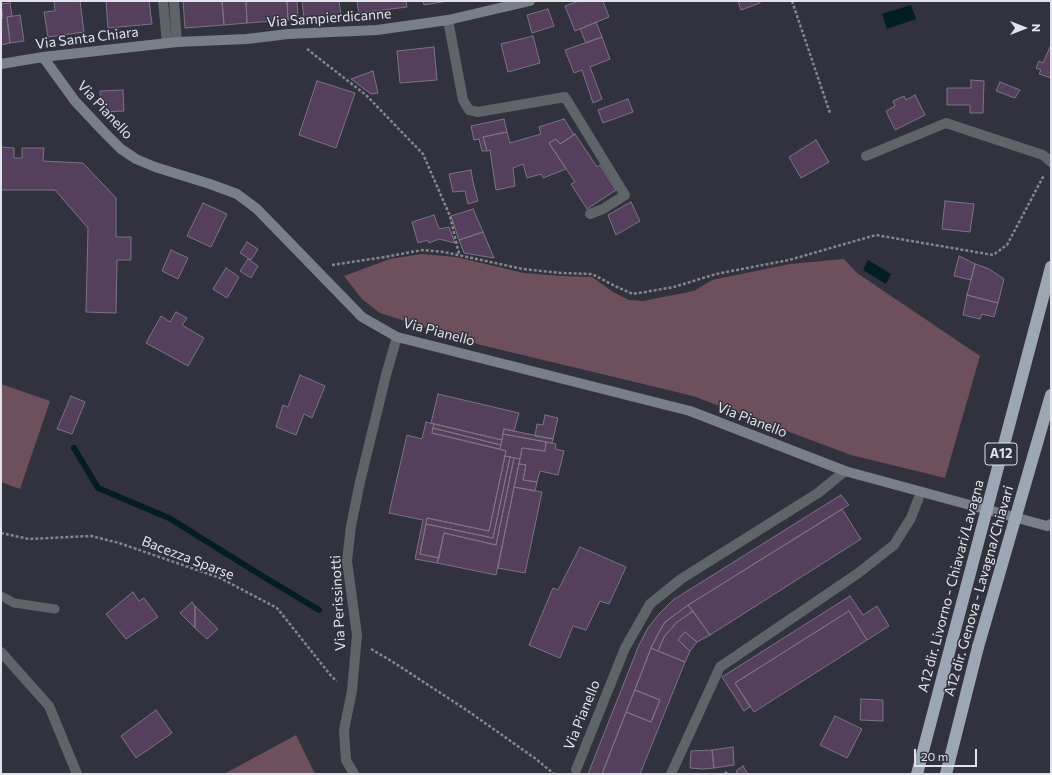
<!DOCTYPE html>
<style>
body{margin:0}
#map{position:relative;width:1052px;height:775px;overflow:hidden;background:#31323d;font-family:Commissioner,sans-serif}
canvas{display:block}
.frame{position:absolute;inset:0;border:2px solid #e1e2ea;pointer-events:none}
.north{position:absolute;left:1004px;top:8px;width:40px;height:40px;-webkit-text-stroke:3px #31323d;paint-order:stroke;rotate:90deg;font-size:11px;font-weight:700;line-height:16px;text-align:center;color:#e1e2ea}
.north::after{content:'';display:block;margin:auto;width:14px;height:18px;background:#e1e2ea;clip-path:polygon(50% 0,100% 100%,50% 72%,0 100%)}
.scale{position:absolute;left:914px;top:749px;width:63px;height:18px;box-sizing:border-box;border:2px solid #e1e2ea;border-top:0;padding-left:5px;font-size:12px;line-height:14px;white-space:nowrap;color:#e1e2ea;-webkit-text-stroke:3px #31323d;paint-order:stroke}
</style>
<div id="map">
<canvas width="1052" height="775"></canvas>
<div class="frame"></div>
<div class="north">N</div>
<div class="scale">20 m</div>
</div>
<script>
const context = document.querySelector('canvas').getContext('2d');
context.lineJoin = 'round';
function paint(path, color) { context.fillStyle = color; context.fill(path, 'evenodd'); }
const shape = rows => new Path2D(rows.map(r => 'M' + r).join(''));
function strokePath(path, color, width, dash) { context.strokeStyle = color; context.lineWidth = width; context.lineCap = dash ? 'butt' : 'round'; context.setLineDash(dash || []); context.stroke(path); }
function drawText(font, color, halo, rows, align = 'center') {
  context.font = font + ' Commissioner,sans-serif'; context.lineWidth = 3; context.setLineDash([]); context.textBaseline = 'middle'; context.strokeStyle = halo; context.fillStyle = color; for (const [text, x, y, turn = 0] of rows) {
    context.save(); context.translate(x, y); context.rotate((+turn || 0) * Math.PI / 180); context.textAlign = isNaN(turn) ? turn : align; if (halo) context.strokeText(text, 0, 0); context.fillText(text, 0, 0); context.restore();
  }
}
paint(shape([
 [421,254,456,257,524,273,561,276,592,277,613,292,629,300,643,301,694,291,712,280,790,264,844,259,857,273,980,356,945,478,851,455,693,396,481,345,380,313,362,299,344,276,390,259],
 [1,384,50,401,20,489,1,482],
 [296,735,315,774,224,774]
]), '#6e505d');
paint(shape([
 [911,5,916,19,887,29,882,14],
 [868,260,891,274,886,284,863,270]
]), '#031d22');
strokePath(shape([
 [74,448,98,488,169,518,264,577,319,610]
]), '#031d22', 6);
const building = shape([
 [54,1,80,1,84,32,48,37,44,12,55,11,54,1],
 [106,1,149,1,152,24,108,28,106,1],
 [183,1,222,1,224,25,185,28,183,1],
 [222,1,246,1,247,23,224,25,222,1],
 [246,1,287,1,288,20,247,23,246,1],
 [287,1,297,1,298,19,288,20,287,1],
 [302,1,339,1,341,15,304,18,302,1],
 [357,1,406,1,407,7,359,13,357,1],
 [423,1,448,1,424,5,423,1],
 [579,1,603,1,609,17,575,31,565,6,579,1],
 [738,1,760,1,760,3,741,10,738,1],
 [10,3,12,16,7,17,10,43,1,45,1,18,3,18,1,4,10,3],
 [548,9,554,26,532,33,527,15,548,9],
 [20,15,24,41,10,43,7,17,20,15],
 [596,22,602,37,586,43,580,29,596,22],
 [533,36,540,63,508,72,501,44,533,36],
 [602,37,610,59,590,67,602,99,593,103,582,70,574,73,565,50,602,37],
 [434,47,437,80,400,83,397,51,434,47],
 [1050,47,1051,47,1051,78,1039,74,1041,70,1036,68,1039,61,1043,63,1050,47],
 [373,71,378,93,371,94,351,79,373,71],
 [971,80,984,81,983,113,970,113,970,105,947,105,947,88,971,88,971,80],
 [317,81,355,93,336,148,299,135,317,81],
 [1000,82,1020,90,1015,98,996,91,1000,82],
 [123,90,124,111,101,112,100,91,123,90],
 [915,95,925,115,895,130,886,111,895,106,893,101,904,96,906,100,915,95],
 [628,99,633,112,603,123,598,110,628,99],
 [504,119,507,132,483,137,487,151,482,151,479,139,474,140,471,126,504,119],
 [564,119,574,135,560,144,556,139,549,143,566,169,543,178,541,174,527,178,523,164,513,168,515,186,496,190,490,150,487,151,483,137,507,132,510,143,541,134,539,127,564,119],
 [575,134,597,167,600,165,616,190,587,209,571,184,575,182,549,143,556,139,560,144,575,134],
 [816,140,829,162,801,178,789,157,816,140],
 [1,147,14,148,14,158,22,158,22,148,44,148,43,161,83,163,116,198,116,237,131,237,131,260,117,260,116,313,86,312,88,228,55,190,1,190,1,147],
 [471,170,473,182,478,201,468,204,465,191,453,192,449,174,471,170],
 [945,201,974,204,970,232,942,229,945,201],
 [631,202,640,221,616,235,608,215,631,202],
 [203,203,227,214,211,247,187,236,203,203],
 [473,209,483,232,459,240,451,216,473,209],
 [434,215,439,229,449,227,455,243,439,239,429,243,428,240,418,243,412,222,434,215],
 [483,232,494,258,464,253,459,240,483,232],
 [247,242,258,249,251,260,240,253,247,242],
 [171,250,188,258,178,279,162,271,171,250],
 [959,256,975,264,971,280,954,276,959,256],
 [248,259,258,266,251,278,240,271,248,259],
 [975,264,989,269,1004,279,998,303,967,295,975,264],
 [226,268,239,277,227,298,213,289,226,268],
 [967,295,998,303,994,317,982,314,980,319,963,315,967,295],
 [176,312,187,318,182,325,204,338,188,366,146,343,161,316,170,322,176,312],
 [300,375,325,386,312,418,304,414,296,435,276,427,283,405,288,407,300,375],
 [438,394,519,413,514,431,504,429,502,440,431,423,438,394],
 [71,396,85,402,72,434,57,429,71,396],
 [545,415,558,418,553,439,535,436,537,424,543,425,545,415],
 [426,422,434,424,432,433,506,451,489,531,427,518,420,554,439,558,437,563,415,559,423,520,389,513,407,435,422,439,426,422],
 [434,424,502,440,501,445,433,428,434,424],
 [433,428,501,445,500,449,432,433,433,428],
 [504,429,553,439,552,443,503,434,504,429],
 [503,434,546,442,545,451,522,448,520,459,505,456,506,451,500,449,503,434],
 [546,442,556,444,555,449,564,451,558,475,540,471,537,482,523,480,526,465,519,464,522,448,545,451,546,442],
 [505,456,510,457,493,538,426,524,427,518,489,531,505,456],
 [510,457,514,458,496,545,444,533,439,558,420,554,426,524,493,538,510,457],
 [514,458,520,459,496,575,437,563,444,533,496,545,514,458],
 [519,464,526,465,523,480,537,482,535,491,514,487,519,464],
 [514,487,542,492,525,573,498,568,514,487],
 [841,495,849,505,690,604,665,622,659,632,651,648,602,774,588,774,639,645,648,628,659,614,673,600,841,495],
 [842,509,861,539,710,635,688,605,842,509],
 [580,547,626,567,609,604,600,601,586,630,573,626,560,658,529,645,553,588,558,590,580,547],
 [133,592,139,601,144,598,158,617,126,639,106,614,133,592],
 [850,596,863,615,877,606,889,626,867,640,849,611,735,683,750,707,744,711,722,677,850,596],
 [192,602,195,606,195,628,180,613,192,602],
 [688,605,693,611,676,623,664,637,658,651,651,648,659,632,665,622,688,605],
 [195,606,218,629,207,639,195,628,195,606],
 [693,611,710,635,697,642,685,632,678,640,690,651,685,662,658,651,664,637,676,623,693,611],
 [849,611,867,640,754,712,735,683,849,611],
 [685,632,697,642,690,651,678,640,685,632],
 [651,648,685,662,640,774,602,774,626,712,651,722,660,700,635,690,651,648],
 [635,690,660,700,651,722,626,712,635,690],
 [861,699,883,700,883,721,860,720,861,699],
 [156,710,172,733,136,758,121,736,156,710],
 [835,716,862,729,847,758,820,745,835,716],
 [733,747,734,765,714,768,712,750,733,747],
 [712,750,714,768,703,769,690,768,691,751,712,750],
 [743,766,748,774,738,774,736,771,743,766]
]);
paint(building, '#543f5d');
strokePath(building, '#7d7480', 1);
strokePath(shape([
 [792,1,830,113],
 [307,49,366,95,423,154,450,216,459,254],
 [332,265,385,257,422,250,444,252,523,269,561,273,592,274,615,286,633,294,674,287,716,274,789,260,876,235,993,255,1007,245,1044,175],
 [1,533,29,539,91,536,119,543,220,578,277,608,332,677,337,681],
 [371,649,393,662,468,711,536,759,554,774],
 [725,774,727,772]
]), '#84858e', 2.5, [3, 2]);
strokePath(shape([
 [1,596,14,603,55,609]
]), '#5f6468', 9);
strokePath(shape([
 [163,1,167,43],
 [174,1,177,42],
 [448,20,463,100,469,110,478,112,565,97,625,195,603,209,590,214],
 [866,156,946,123,1043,155,1051,162],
 [1,652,49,706,77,774],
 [576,770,625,648,650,604,681,579,818,493,845,471],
 [354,774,346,760,344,730,352,691,357,635,347,561,351,526,360,482,386,375,397,337],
 [671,774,720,667,857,574,894,545,911,518,921,492]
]), '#5f6468', 10);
strokePath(shape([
 [43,57,75,101,104,132,121,149,136,159,155,167,210,184,237,194,257,209,362,317,397,337,690,411,845,471,1047,526,1051,524],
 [1,64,43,57,177,42,247,39,288,34,377,30,448,20,530,1]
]), '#787f86', 10);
strokePath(shape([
 [917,774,952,641],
 [946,774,978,647]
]), '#9ba7b2', 12);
strokePath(shape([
 [952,641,1051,267],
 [978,647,1051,395]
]), '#9ba7b2', 12);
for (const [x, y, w] of [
 [1001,454,32]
]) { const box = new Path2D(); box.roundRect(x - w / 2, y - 11, w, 22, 3); context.fillStyle = '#31323d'; context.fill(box); strokePath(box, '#e1e2ea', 1); }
drawText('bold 13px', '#e1e2ea', null, [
 ["A12",1001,454]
]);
drawText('14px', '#e1e2ea', '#31323d', [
 ["Via Sampierdicanne",329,18,-4],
 ["Via Santa Chiara",87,38,-7],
 ["Via Pianello",105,110,47],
 ["Via Pianello",439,332,15],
 ["Via Pianello",752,420,21],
 ["Bacezza Sparse",188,558,21],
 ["A12 dir. Livorno - Chiavari/Lavagna",951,586,-75],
 ["A12 dir. Genova - Lavagna/Chiavari",979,591,-74],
 ["Via Perissinotti",338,603,-93],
 ["Via Pianello",582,715,-68]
]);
</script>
